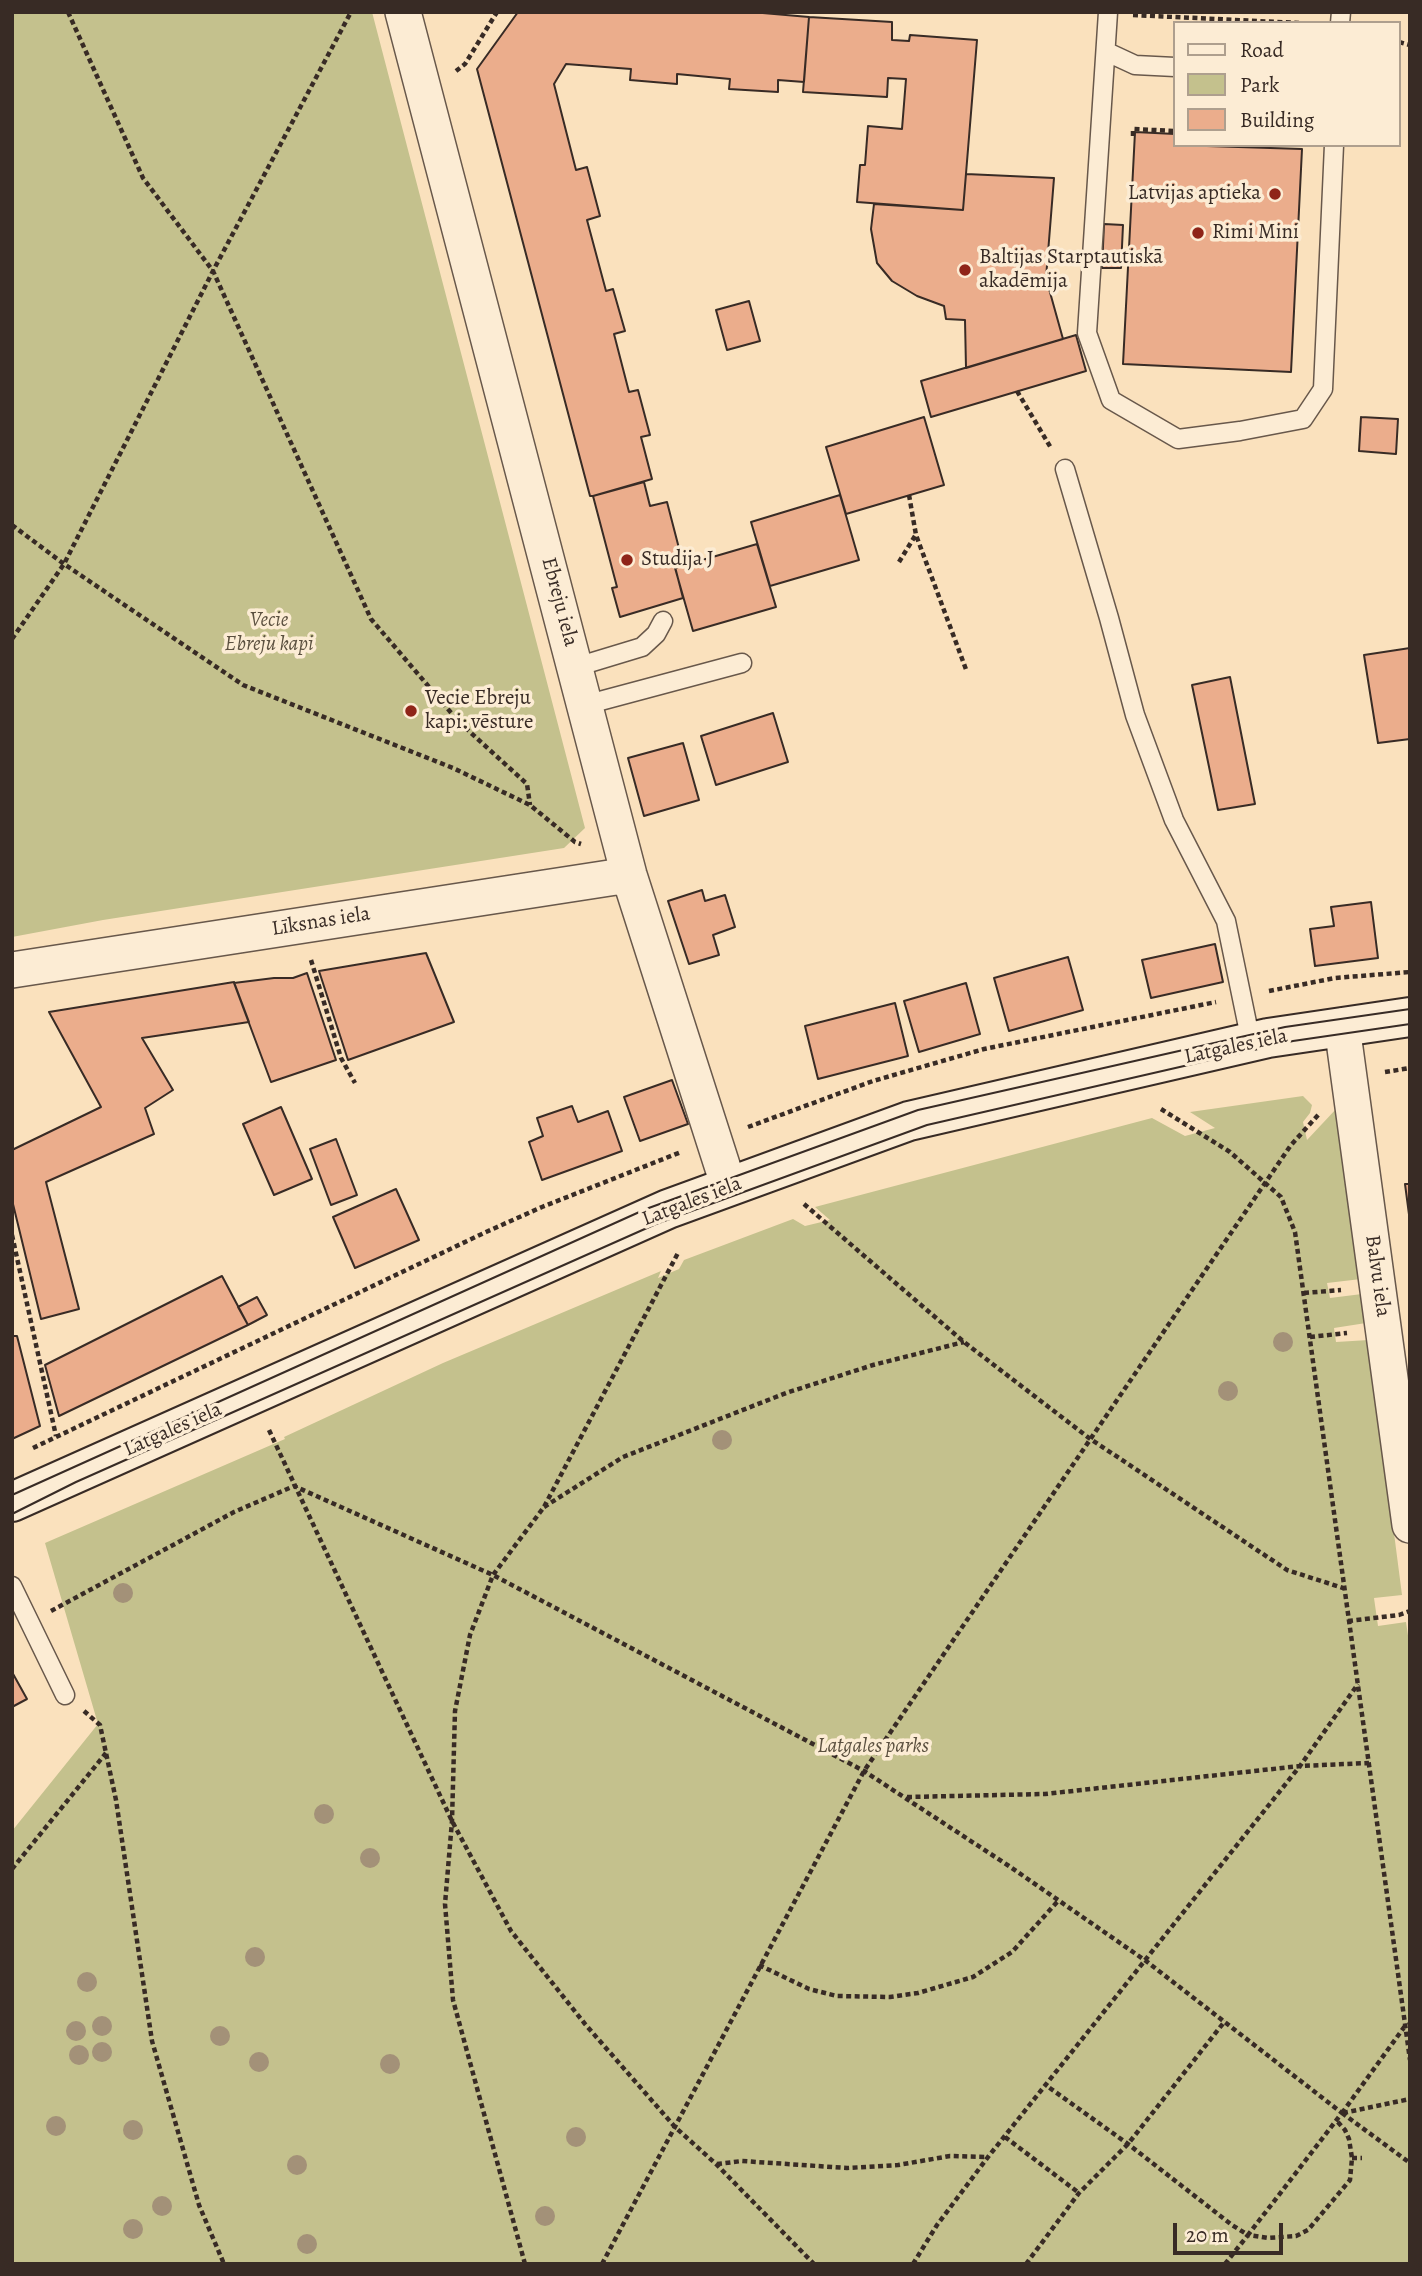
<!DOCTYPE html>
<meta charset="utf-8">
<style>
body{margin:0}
#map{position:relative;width:1422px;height:2276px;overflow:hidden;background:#fae1bd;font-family:Alegreya,serif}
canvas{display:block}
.frame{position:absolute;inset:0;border:14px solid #382b25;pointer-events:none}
.legend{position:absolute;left:1173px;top:21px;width:228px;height:126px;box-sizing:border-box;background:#fcecd4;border:2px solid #ae9f8e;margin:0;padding:9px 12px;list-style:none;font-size:21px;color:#382b25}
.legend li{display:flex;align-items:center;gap:14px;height:35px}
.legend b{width:35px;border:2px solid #ae9f8e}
.scale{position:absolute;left:1173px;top:2223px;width:110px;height:32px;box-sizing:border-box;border:4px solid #382b25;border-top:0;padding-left:9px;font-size:21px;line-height:24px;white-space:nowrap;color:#382b25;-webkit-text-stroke:5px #fcecd4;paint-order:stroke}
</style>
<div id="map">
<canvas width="1422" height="2276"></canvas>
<div class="frame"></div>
<ul class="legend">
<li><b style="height:9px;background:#fcecd4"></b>Road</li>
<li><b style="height:19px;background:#c4c18d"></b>Park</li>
<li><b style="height:19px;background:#ebad8c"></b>Building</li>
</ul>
<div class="scale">20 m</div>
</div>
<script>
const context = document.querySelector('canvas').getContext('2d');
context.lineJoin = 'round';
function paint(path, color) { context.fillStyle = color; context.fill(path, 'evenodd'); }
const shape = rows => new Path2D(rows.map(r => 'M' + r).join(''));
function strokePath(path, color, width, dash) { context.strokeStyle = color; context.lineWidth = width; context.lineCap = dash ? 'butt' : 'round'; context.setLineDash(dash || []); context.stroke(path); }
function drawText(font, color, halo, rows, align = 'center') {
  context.font = font + ' Alegreya,serif'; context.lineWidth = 7; context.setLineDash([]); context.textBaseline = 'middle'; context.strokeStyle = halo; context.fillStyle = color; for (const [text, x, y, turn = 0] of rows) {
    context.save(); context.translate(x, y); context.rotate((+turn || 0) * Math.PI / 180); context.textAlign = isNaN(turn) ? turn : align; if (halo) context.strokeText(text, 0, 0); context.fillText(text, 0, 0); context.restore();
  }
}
paint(shape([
 [12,12,372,12,585,828,564,848,103,920,12,937],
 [1303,1096,1312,1105,1310,1113,1303,1122,1307,1140,1337,1108,1361,1279,1327,1283,1330,1298,1362,1294,1366,1323,1334,1328,1336,1342,1369,1340,1402,1595,1374,1598,1378,1626,1406,1622,1410,1649,1410,2264,12,2264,12,1831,98,1724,45,1543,285,1439,284,1437,443,1363,661,1271,658,1278,679,1269,684,1260,793,1219,805,1226,830,1220,815,1207,1152,1118,1185,1136,1215,1128,1190,1112]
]), '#c4c18d');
const building = shape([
 [518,12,751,12,809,17,804,82,778,80,778,92,729,89,730,79,677,74,677,84,630,80,631,69,566,64,554,84,576,170,587,167,600,216,587,220,606,291,613,289,625,331,614,334,629,392,638,390,650,435,641,437,652,479,593,496,590,496,477,69,518,12],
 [809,17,892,22,892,40,909,41,910,35,977,40,963,210,857,202,860,165,865,165,868,126,902,129,906,79,888,78,887,97,803,92,809,17],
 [1135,132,1175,134,1175,145,1302,149,1291,372,1123,364,1135,132],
 [966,174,1054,178,1046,278,1063,339,966,368,965,320,946,319,944,306,917,296,892,281,877,263,871,229,874,204,963,210,966,174],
 [1104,224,1123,225,1121,268,1102,268,1104,224],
 [749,301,760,341,727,350,716,310,749,301],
 [1076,335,1086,371,931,417,921,381,1076,335],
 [924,417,944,485,846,514,826,447,924,417],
 [1361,417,1398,419,1396,454,1359,451,1361,417],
 [644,482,650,506,667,502,681,556,673,559,683,598,620,617,612,588,617,587,593,496,644,482],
 [840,495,859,560,770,586,751,522,840,495],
 [757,544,776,607,693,631,675,568,757,544],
 [1410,648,1410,739,1378,743,1364,655,1410,648],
 [1230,677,1255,804,1218,810,1192,685,1230,677],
 [773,713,788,762,716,785,701,736,773,713],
 [683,743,699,800,644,816,628,758,683,743],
 [702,890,705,901,725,895,735,927,713,935,719,955,689,964,668,901,702,890],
 [1371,902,1378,958,1315,966,1310,929,1334,926,1331,907,1371,902],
 [1215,944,1223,982,1151,998,1142,960,1215,944],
 [426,953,454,1022,348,1060,319,971,426,953],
 [1068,957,1083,1010,1009,1031,994,978,1068,957],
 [307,973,336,1060,271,1082,234,983,274,978,293,978,307,973],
 [234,982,249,1022,142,1038,173,1090,145,1108,154,1134,46,1182,79,1309,41,1319,12,1200,12,1150,101,1107,49,1012,234,982],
 [966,983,980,1034,919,1052,904,1001,966,983],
 [895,1003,908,1056,818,1079,805,1026,895,1003],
 [672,1080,688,1124,640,1141,624,1097,672,1080],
 [572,1106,578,1122,608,1111,622,1151,542,1180,529,1142,543,1136,537,1118,572,1106],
 [281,1107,312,1179,274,1195,243,1124,281,1107],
 [336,1139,357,1195,331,1205,310,1149,336,1139],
 [1405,1184,1410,1184,1410,1222,1405,1184],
 [396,1189,419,1240,355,1268,333,1217,396,1189],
 [222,1276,248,1325,59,1416,45,1365,222,1276],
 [257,1297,267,1315,248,1325,238,1307,257,1297],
 [12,1336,17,1336,40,1426,12,1439,12,1336],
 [12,1672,27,1699,12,1707,12,1672]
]);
paint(building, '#ebad8c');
strokePath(building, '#382b25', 2);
const lane = shape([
 [1108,12,1087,333,1111,400,1178,439,1240,431,1303,419,1323,389,1334,145],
 [1340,23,1341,12],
 [1107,52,1135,65,1175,67],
 [1065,469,1109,618,1135,715,1174,820,1226,921,1251,1042],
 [576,667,642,647,656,634,663,621],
 [585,705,742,663],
 [12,1586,65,1695]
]);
const street = shape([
 [403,12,629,875,729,1187],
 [12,970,629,875],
 [1342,1026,1410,1525]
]);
const secondary = shape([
 [12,1502,668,1209,909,1121,1268,1038,1410,1017]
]);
strokePath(lane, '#68584b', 21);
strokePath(street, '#68584b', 38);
strokePath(secondary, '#382b25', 42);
strokePath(shape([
 [68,12,143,178,213,271,371,619,459,722,527,784,530,805],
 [1133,15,1299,23],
 [1399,42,1410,45],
 [456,71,465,64,497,12],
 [1133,136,1133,129,1175,131],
 [1017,391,1051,448],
 [909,495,916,535,967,672],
 [12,525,64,564,243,685,453,768,530,805,575,842,581,844],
 [899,562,915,536],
 [12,639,64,564,213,271,351,12],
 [311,960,341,1058,355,1083],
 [1269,991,1335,978,1410,972],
 [1385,1072,1410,1068],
 [1161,1109,1230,1152,1281,1197,1295,1232,1410,2060],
 [748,1127,873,1081,984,1049,1216,1002],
 [804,1204,964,1342,1089,1438,1287,1570,1343,1588],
 [12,1235,56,1436],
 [1304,1293,1341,1290],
 [1310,1337,1347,1333],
 [269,1430,452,1821,511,1931,585,2024,675,2127,716,2164,814,2264],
 [33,1448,486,1232,542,1207,681,1152],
 [544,1507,623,1457,786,1393,873,1365,964,1342],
 [51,1611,234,1512,294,1486,493,1575,864,1771,1009,1866,1146,1961,1342,2113,1248,2235,1232,2225,1128,2144,1047,2086],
 [1348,1621,1399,1615,1410,1611],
 [84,1711,100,1725,116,1800,152,2041,199,2205,224,2264],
 [907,1797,1045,1794,1300,1766,1369,1763],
 [12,1869,106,1753],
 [759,1965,809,1989,837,1996,890,1997,918,1993,973,1977,1012,1952,1058,1901],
 [1342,2113,1405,2026,1410,2024],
 [1342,2113,1410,2163],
 [1343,2113,1410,2099],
 [1005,2137,1079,2193],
 [1352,2158,1362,2158],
 [717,2164,742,2161,847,2168,898,2165,950,2156,988,2157],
 [525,2264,453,2000,445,1904,452,1821,455,1711,470,1635,493,1575,544,1507,678,1253],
 [602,2264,864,1771,1291,1145,1319,1114],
 [913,2264,937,2225,988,2157,1300,1766,1358,1684],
 [1026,2264,1079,2193,1128,2144,1225,2021],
 [1225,2264,1248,2235,1268,2238,1296,2236,1308,2230,1350,2180,1352,2158,1349,2139,1345,2130,1337,2121]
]), '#382b25', 4.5, [5, 3.5]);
strokePath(lane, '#fcecd4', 18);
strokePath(street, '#fcecd4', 35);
strokePath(secondary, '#fcecd4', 38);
strokePath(shape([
 [12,1495,646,1209,918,1110,1285,1027,1410,1009],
 [12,1514,76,1482,656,1224,927,1125,1293,1041,1410,1024]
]), '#382b25', 2);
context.fillStyle = '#a39178';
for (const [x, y] of [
 [1283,1342],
 [1228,1391],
 [722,1440],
 [123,1593],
 [324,1814],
 [370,1858],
 [255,1957],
 [87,1982],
 [102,2026],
 [76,2031],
 [220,2036],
 [102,2052],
 [79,2055],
 [259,2062],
 [390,2064],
 [56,2126],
 [133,2130],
 [576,2137],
 [297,2165],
 [162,2206],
 [545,2216],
 [133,2229],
 [307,2244]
]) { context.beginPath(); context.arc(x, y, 10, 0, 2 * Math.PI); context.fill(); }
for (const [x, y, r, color] of [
 [1275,194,7,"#8f2418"],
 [1198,233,7,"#8f2418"],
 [965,270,7,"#8f2418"],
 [627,560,7,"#8f2418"],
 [411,711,7,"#8f2418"]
]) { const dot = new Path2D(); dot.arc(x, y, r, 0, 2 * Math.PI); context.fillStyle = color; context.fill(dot); strokePath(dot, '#fcecd4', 2.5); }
drawText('21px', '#382b25', '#fcecd4', [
 ["Latvijas aptieka",1261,194,"right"],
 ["Rimi Mini",1212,233],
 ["Baltijas Starptautiskā",979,258],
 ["akadēmija",979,282],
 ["Studija J",641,560],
 ["Vecie Ebreju",425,699],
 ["kapi: vēsture",425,723]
], 'left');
drawText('21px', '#382b25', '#fcecd4', [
 ["Ebreju iela",559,602,75],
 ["Līksnas iela",321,922,-9],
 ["Latgales iela",1236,1047,-12],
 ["Latgales iela",692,1202,-21],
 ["Balvu iela",1377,1276,82],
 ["Latgales iela",173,1430,-24]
]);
drawText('italic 21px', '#5b503f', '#fcecd4', [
 ["Vecie",269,621],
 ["Ebreju kapi",269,645],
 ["Latgales parks",873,1747]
]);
</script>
